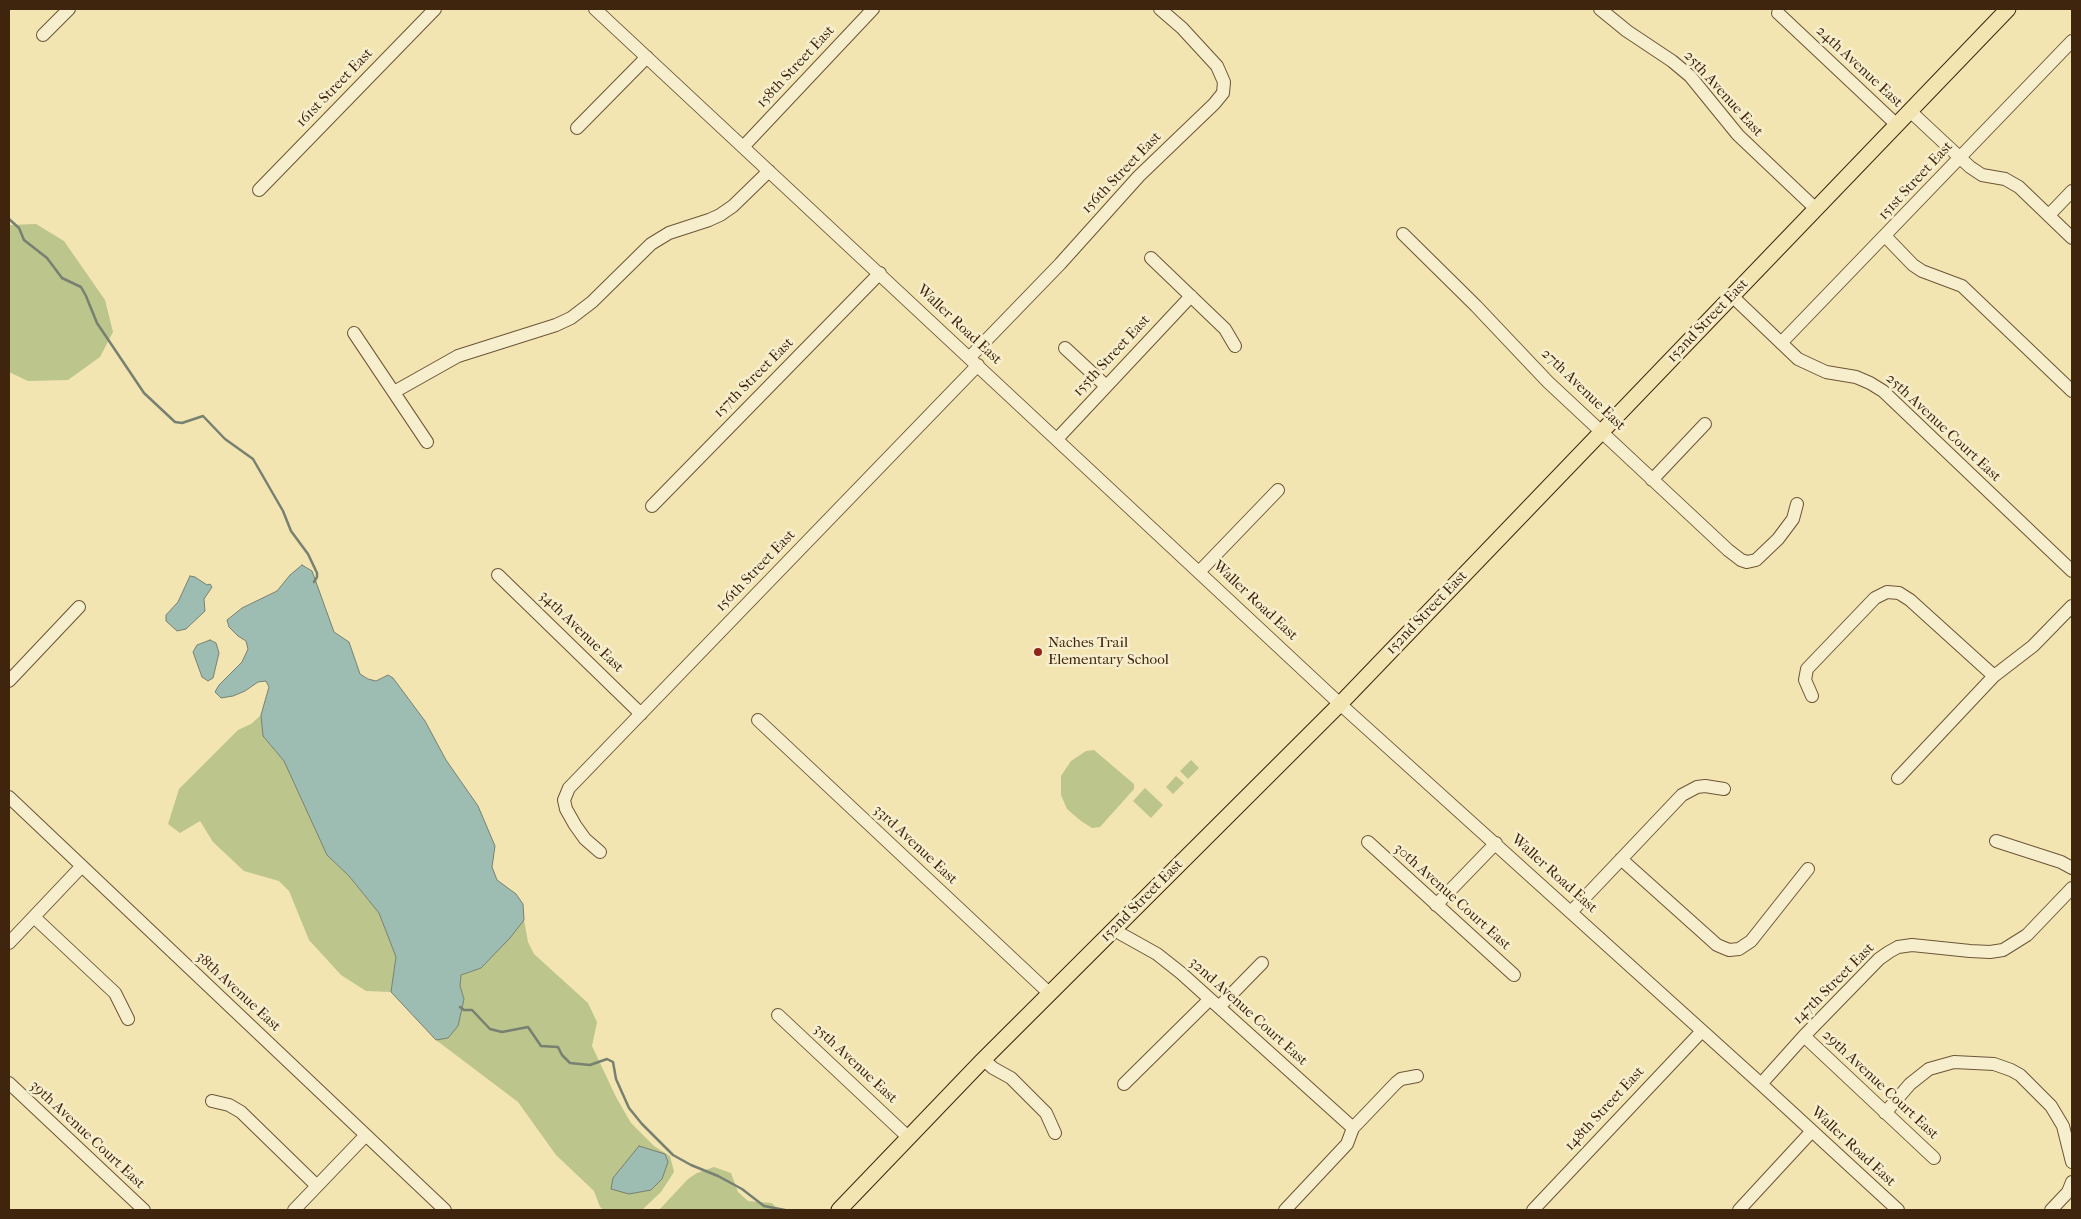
<!DOCTYPE html>
<style>
body{margin:0}
#map{position:relative;width:2081px;height:1219px;overflow:hidden;background:#f3e5b2;font-family:"IM FELL French Canon",serif}
canvas{display:block}
.frame{position:absolute;inset:0;border:10px solid #3f250e;pointer-events:none}
</style>
<div id="map">
<canvas width="2081" height="1219"></canvas>
<div class="frame"></div>
</div>
<script>
const context = document.querySelector('canvas').getContext('2d');
context.lineJoin = 'round';
function paint(path, color) { context.fillStyle = color; context.fill(path, 'evenodd'); }
const shape = rows => new Path2D(rows.map(r => 'M' + r).join(''));
function strokePath(path, color, width, dash) { context.strokeStyle = color; context.lineWidth = width; context.lineCap = dash ? 'butt' : 'round'; context.setLineDash(dash || []); context.stroke(path); }
function drawText(font, color, halo, rows, align = 'center') {
  context.font = font + ' "IM FELL French Canon",serif'; context.lineWidth = 5; context.setLineDash([]); context.textBaseline = 'middle'; context.strokeStyle = halo; context.fillStyle = color; for (const [text, x, y, turn = 0] of rows) {
    context.save(); context.translate(x, y); context.rotate((+turn || 0) * Math.PI / 180); context.textAlign = isNaN(turn) ? turn : align; if (halo) context.strokeText(text, 0, 0); context.fillText(text, 0, 0); context.restore();
  }
}
paint(shape([
 [36,224,64,241,105,300,113,332,100,357,68,380,28,381,9,372,9,225],
 [261,715,263,736,284,761,327,855,349,876,379,913,396,957,391,992,366,991,341,975,309,940,289,891,279,881,244,871,213,842,200,821,180,833,168,824,179,789,238,730,251,724],
 [1094,750,1134,784,1134,789,1100,827,1092,828,1081,821,1067,809,1061,795,1061,776,1071,761,1086,751],
 [1191,760,1199,768,1188,779,1180,771],
 [1176,776,1184,783,1173,794,1166,787],
 [1145,788,1163,805,1151,818,1133,801],
 [524,920,528,942,534,954,588,1003,597,1022,592,1046,616,1097,631,1123,654,1146,670,1156,674,1172,661,1192,642,1210,604,1210,600,1207,594,1191,556,1155,518,1102,436,1040,448,1038,464,999,460,986,461,975,481,968],
 [714,1167,731,1173,738,1192,748,1201,772,1203,778,1210,659,1210,688,1179,697,1173]
]), '#bbc58c');
const water = shape([
 [302,565,312,571,334,632,349,642,360,674,368,679,376,681,388,675,393,678,425,721,446,760,478,806,495,846,492,867,497,880,516,894,523,904,524,920,510,938,481,968,461,975,460,986,464,999,458,1026,448,1038,436,1040,391,992,396,957,379,913,349,876,327,855,284,761,263,736,261,715,269,687,266,681,258,682,245,691,233,696,221,698,215,692,219,685,242,662,248,649,246,641,238,636,229,627,227,620,242,608,277,591,290,575,302,565],
 [190,576,195,577,207,585,210,584,212,587,204,599,205,611,186,629,177,631,166,621,166,615,178,602,190,576],
 [210,640,216,643,219,653,213,678,208,681,202,677,193,652,197,645,210,640],
 [639,1146,665,1154,668,1162,662,1179,651,1190,629,1194,611,1189,613,1178,639,1146]
]);
paint(water, '#9dbdb3');
strokePath(water, '#778071', 1);
strokePath(shape([
 [9,219,19,228,24,240,47,258,62,278,81,287,86,296,97,323,144,393,175,422,182,423,203,416,225,439,253,459,283,511,291,531,308,554,317,573,317,577,314,582],
 [460,1007,464,1010,472,1010,490,1029,502,1032,528,1027,541,1046,558,1047,562,1055,570,1063,590,1065,607,1059,613,1062,616,1079,629,1108,642,1124,673,1155,691,1165,718,1176,742,1189,764,1206,785,1210]
]), '#778071', 2.5);
const minor = shape([
 [595,9,1340,704,1761,1084,1898,1210],
 [1600,9,1627,31,1672,61,1690,76,1738,135,1816,209],
 [1778,13,1897,125],
 [43,35,69,9],
 [1910,111,1970,167,1982,175,2005,179,2019,187,2072,238],
 [577,128,647,57],
 [743,147,873,9],
 [259,190,435,9],
 [2049,215,2072,191],
 [1403,234,1476,306,1548,382,1728,550,1741,560,1747,562,1756,560,1778,539,1793,519,1797,504],
 [1886,237,1913,265,1922,271,1962,286,2072,391],
 [1151,258,1225,329,1235,346],
 [1732,296,1798,359,1826,372,1856,377,1870,383,1883,391,2072,571],
 [354,333,427,442],
 [1781,343,2072,41],
 [1065,348,1106,386],
 [970,357,1060,264,1139,176,1214,104,1223,93,1224,82,1217,66,1182,28,1160,9],
 [394,392,458,356,556,325,571,318,592,302,651,244,669,233,709,220,720,215,733,206,769,171],
 [1057,439,1191,296],
 [1652,480,1705,424],
 [652,506,880,273],
 [1199,572,1278,490],
 [498,575,641,714],
 [9,681,79,607],
 [1812,696,1805,680,1807,669,1875,598,1887,592,1899,593,1910,600,1994,676],
 [758,720,1049,993],
 [1898,778,1994,676,2033,646,2072,606],
 [9,797,445,1210],
 [1996,841,2061,862,2072,868],
 [1368,842,1514,975],
 [600,852,585,839,575,825,566,809,564,800,569,788,978,365],
 [1621,859,1717,945,1729,950,1739,949,1751,941,1808,869],
 [1436,905,1496,843],
 [1571,912,1682,795,1697,787,1705,786,1724,789],
 [34,917,115,993,128,1019],
 [1114,930,1157,954,1181,973,1353,1128],
 [9,943,81,867],
 [1219,1007,1262,963],
 [778,1015,908,1137],
 [1804,1036,1934,1158],
 [983,1059,993,1068,1011,1078,1046,1113,1055,1133],
 [9,1083,144,1210],
 [1124,1084,1209,1000],
 [1761,1084,1804,1036,1879,959,1889,952,1898,947,1912,945,1970,951,1990,952,2003,950,2027,935,2072,888],
 [212,1101,229,1105,241,1112,317,1186],
 [1885,1113,1910,1084,1929,1069,1954,1062,1994,1064,2011,1070,2020,1075,2051,1106,2063,1126,2072,1162],
 [294,1210,366,1135],
 [1285,1210,1347,1144,1353,1128,1396,1083,1401,1079,1417,1076],
 [1533,1210,1702,1031],
 [1739,1210,1812,1131],
 [2051,1210,2068,1192,2072,1182]
]);
const major = shape([
 [839,1210,981,1062,1340,704,2008,9]
]);
strokePath(minor, '#6c5537', 14);
strokePath(major, '#3f250e', 17);
strokePath(minor, '#f7eecd', 12);
strokePath(major, '#f3e5b2', 15);
for (const [x, y, r, color] of [
 [1038,652,5,"#8f2418"]
]) { const dot = new Path2D(); dot.arc(x, y, r, 0, 2 * Math.PI); context.fillStyle = color; context.fill(dot); strokePath(dot, '#f7eecd', 2); }
drawText('15px', '#3f250e', '#f7eecd', [
 ["158th Street East",796,67,-47],
 ["24th Avenue East",1859,67,43],
 ["161st Street East",335,88,-46],
 ["25th Avenue East",1723,94,48],
 ["156th Street East",1122,173,-46],
 ["151st Street East",1916,181,-47],
 ["152nd Street East",1708,321,-46],
 ["Waller Road East",959,325,43],
 ["155th Street East",1112,356,-47],
 ["157th Street East",754,378,-45],
 ["27th Avenue East",1583,390,44],
 ["25th Avenue Court East",1943,428,43],
 ["156th Street East",756,571,-46],
 ["Waller Road East",1255,601,43],
 ["152nd Street East",1427,613,-46],
 ["34th Avenue East",581,632,44],
 ["33rd Avenue East",915,845,43],
 ["Waller Road East",1554,874,42],
 ["30th Avenue Court East",1452,897,42],
 ["152nd Street East",1142,901,-45],
 ["147th Street East",1834,984,-45],
 ["38th Avenue East",238,992,43],
 ["32nd Avenue Court East",1248,1012,42],
 ["35th Avenue East",855,1064,43],
 ["29th Avenue Court East",1880,1085,43],
 ["148th Street East",1605,1109,-47],
 ["39th Avenue Court East",87,1135,43],
 ["Waller Road East",1853,1147,43]
]);
drawText('15px', '#3f250e', '#f7eecd', [
 ["Naches Trail",1048,643],
 ["Elementary School",1048,660]
], 'left');
</script>
